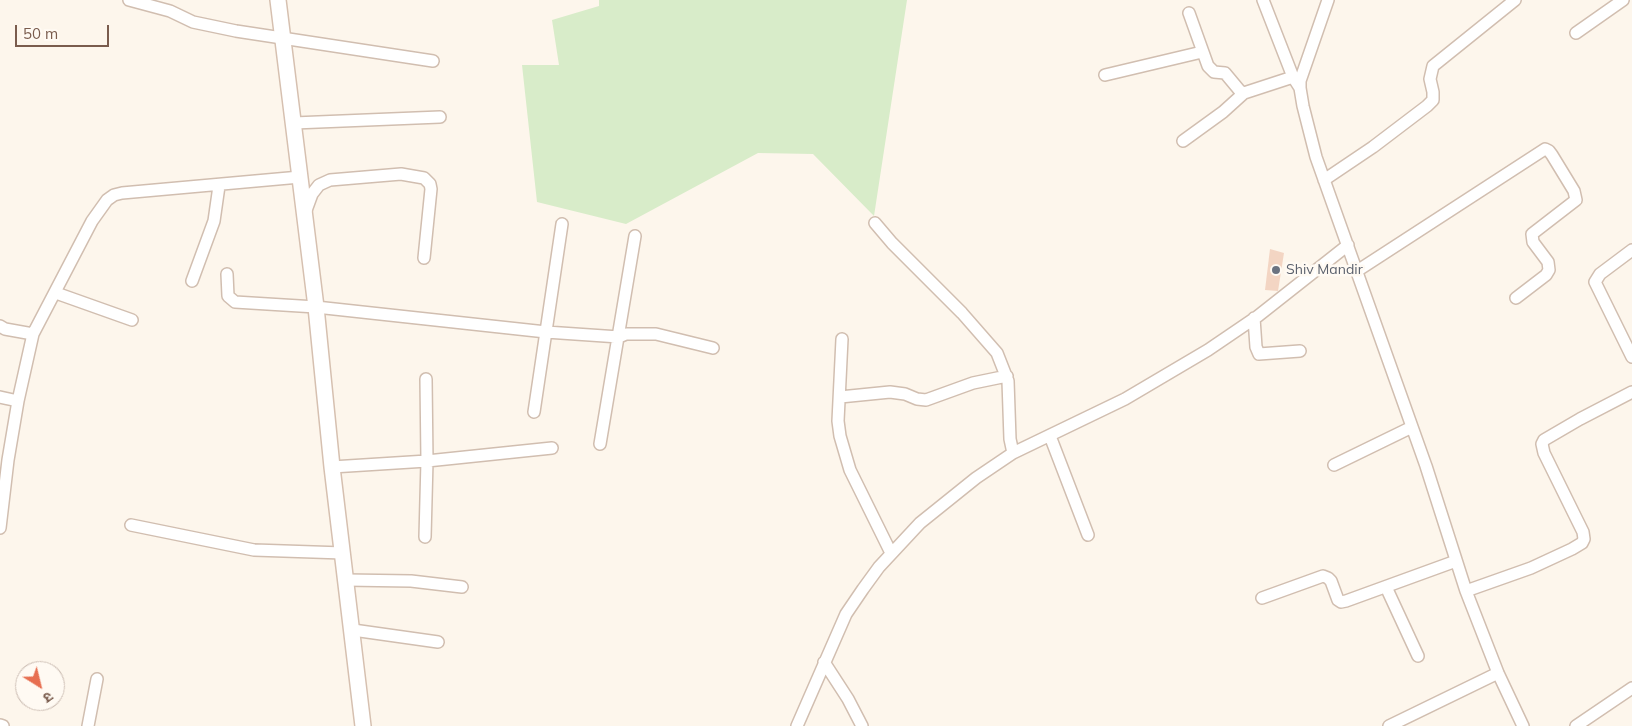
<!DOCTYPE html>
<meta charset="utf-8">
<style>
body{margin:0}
#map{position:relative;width:1632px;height:726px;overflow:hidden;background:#fdf6ec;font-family:Mulish,"Noto Sans Devanagari",sans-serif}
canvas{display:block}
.north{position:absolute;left:15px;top:661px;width:50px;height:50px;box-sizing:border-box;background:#fffaf3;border:1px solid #cabbb1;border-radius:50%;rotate:144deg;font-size:14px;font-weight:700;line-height:20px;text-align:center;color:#7a5c4d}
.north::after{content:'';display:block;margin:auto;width:18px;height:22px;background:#e76f51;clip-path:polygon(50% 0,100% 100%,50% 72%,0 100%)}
.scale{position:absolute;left:15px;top:25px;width:94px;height:22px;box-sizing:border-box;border:2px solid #7a5c4d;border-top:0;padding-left:6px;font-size:15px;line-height:18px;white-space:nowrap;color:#7a5c4d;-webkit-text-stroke:4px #fffaf3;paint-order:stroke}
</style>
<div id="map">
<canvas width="1632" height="726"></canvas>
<div class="north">उ</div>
<div class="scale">50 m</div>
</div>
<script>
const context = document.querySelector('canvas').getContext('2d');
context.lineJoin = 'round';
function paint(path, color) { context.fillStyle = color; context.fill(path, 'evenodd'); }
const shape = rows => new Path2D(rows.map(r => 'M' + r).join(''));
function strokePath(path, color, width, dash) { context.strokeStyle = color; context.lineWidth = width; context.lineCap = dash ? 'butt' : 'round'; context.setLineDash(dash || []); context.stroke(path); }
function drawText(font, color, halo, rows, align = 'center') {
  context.font = font + ' Mulish,sans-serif'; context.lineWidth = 5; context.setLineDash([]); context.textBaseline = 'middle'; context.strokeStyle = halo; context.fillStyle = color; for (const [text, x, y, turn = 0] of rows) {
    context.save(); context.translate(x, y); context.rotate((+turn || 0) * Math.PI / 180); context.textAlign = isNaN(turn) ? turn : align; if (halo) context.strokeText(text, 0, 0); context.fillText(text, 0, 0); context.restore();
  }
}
paint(shape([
 [599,0,907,0,874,216,813,154,758,153,626,224,537,202,522,65,559,65,552,20,599,6]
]), '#d8ecc9');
paint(shape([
 [1270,249,1284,253,1278,291,1265,290]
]), '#f3d5c3');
const street = shape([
 [129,0,170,11,193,22,236,31,433,61],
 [1263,0,1293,77],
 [1328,0,1300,81,1300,88,1303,106,1316,157,1426,466,1466,591],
 [1189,13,1208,66,1214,72,1225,73,1240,91,1244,93,1293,77,1300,88],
 [1576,33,1623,0],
 [1105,75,1202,52],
 [294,123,440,117],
 [1183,141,1223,112,1244,93],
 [1324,180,1373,147,1427,106,1433,100,1433,92,1430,79,1433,66,1515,0],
 [305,213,312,194,319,185,330,180,401,174,424,178,430,184,431,189,424,258],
 [875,223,892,243,962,313,997,353,1008,381,1010,439,1013,453],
 [1632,250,1600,274,1595,282,1632,357],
 [1357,271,1545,149,1549,151,1552,155,1574,191,1576,200,1532,234,1533,242,1548,262,1549,270,1546,275,1516,298],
 [227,274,228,296,235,302,316,307,546,332,619,337,626,334,656,334,713,348],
 [192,281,214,221,219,186],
 [56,293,132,320],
 [1254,318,1256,347,1259,354,1300,351],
 [0,326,5,329,33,334],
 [842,339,838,421,840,436,850,470,891,553],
 [0,397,18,401],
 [840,397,890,392,905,394,917,399,926,400,973,383,1007,376],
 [534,412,562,224],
 [1050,436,1088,535],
 [600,444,635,236],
 [1334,465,1412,427],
 [332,467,427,461,552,448],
 [131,525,254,550,343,553],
 [0,528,8,460,18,401,33,334,92,221,107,200,114,195,122,193,300,177],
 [425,537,427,461,426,379],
 [346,580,411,581,462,587],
 [1386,587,1418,656],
 [1262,598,1323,576,1328,578,1331,581,1338,600,1341,602,1346,601,1456,561],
 [353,630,438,642],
 [824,662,848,699,862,726],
 [0,725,3,726],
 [88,726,97,679],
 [797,726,846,614,863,589,879,567,920,523,976,478,1013,453,1125,399,1208,350,1258,316,1348,245],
 [1389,726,1498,673],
 [1523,726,1498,673,1466,591,1531,568,1572,549,1582,543,1584,539,1583,532,1544,453,1542,444,1544,440,1580,419,1632,392],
 [1576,726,1632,688]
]);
const secondary = shape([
 [278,0,316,307,332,467,363,726]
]);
strokePath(street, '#d1beb0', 14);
strokePath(secondary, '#d6c0b0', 18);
strokePath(street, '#fff', 11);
strokePath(secondary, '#fff', 15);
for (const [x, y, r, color] of [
 [1276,270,5,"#6b7280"]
]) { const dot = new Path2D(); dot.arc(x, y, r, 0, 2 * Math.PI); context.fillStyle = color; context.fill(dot); strokePath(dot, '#fffaf3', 2); }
drawText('14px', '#5b616d', '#fffaf3', [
 ["Shiv Mandir",1286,270]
], 'left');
</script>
